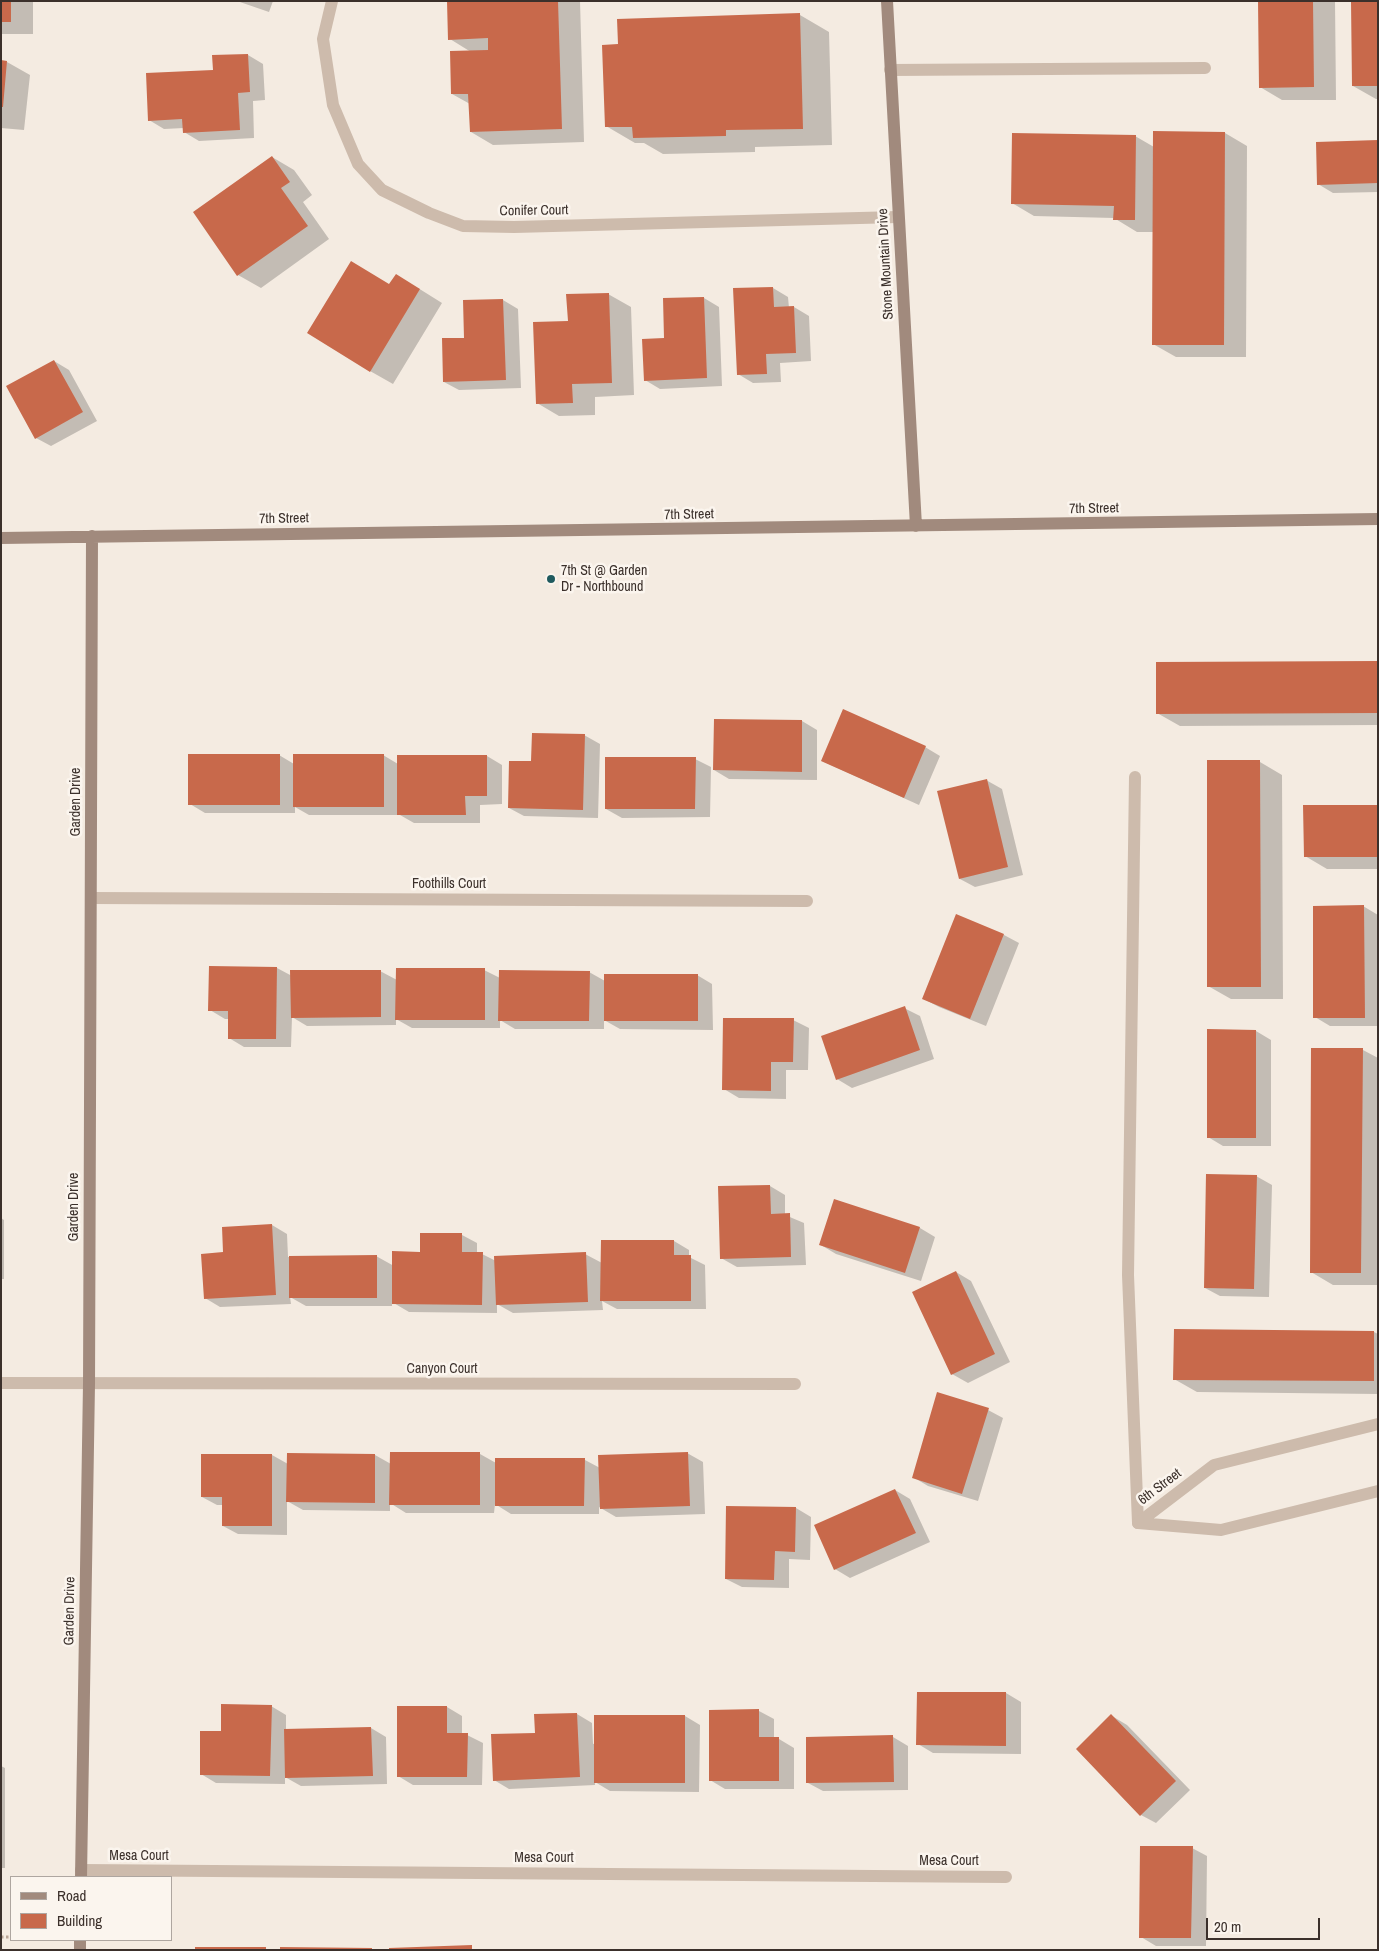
<!DOCTYPE html>
<style>
body{margin:0}
#map{position:relative;width:1379px;height:1951px;overflow:hidden;background:#f4ebe1;font-family:"Archivo Narrow",sans-serif}
canvas{display:block}
.frame{position:absolute;inset:0;border:2px solid #3b302b;pointer-events:none}
.legend{position:absolute;left:10px;top:1876px;width:162px;height:65px;box-sizing:border-box;background:#fbf5ee;border:1px solid #aea6a0;margin:0;padding:6px 9px;list-style:none;font-size:15px;color:#3b302b}
.legend li{display:flex;align-items:center;gap:10px;height:25px}
.legend b{width:25px;border:1px solid #aea6a0}
.scale{position:absolute;left:1206px;top:1918px;width:114px;height:22px;box-sizing:border-box;border:2px solid #3b302b;border-top:0;padding-left:6px;font-size:15px;line-height:18px;white-space:nowrap;color:#3b302b;-webkit-text-stroke:4px #fbf5ee;paint-order:stroke}
</style>
<div id="map">
<canvas width="1379" height="1951"></canvas>
<div class="frame"></div>
<ul class="legend">
<li><b style="height:6px;background:#a18a7d"></b>Road</li>
<li><b style="height:14px;background:#c8694b"></b>Building</li>
</ul>
<div class="scale">20 m</div>
</div>
<script>
const context = document.querySelector('canvas').getContext('2d');
context.lineJoin = 'round';
function paint(path, color) { context.fillStyle = color; context.fill(path, 'evenodd'); }
const shape = rows => new Path2D(rows.map(r => 'M' + r).join(''));
function strokePath(path, color, width, dash) { context.strokeStyle = color; context.lineWidth = width; context.lineCap = dash ? 'butt' : 'round'; context.setLineDash(dash || []); context.stroke(path); }
function drawText(font, color, halo, rows, align = 'center') {
  context.font = font + ' "Archivo Narrow",sans-serif'; context.lineWidth = 5; context.setLineDash([]); context.textBaseline = 'middle'; context.strokeStyle = halo; context.fillStyle = color; for (const [text, x, y, turn = 0] of rows) {
    context.save(); context.translate(x, y); context.rotate((+turn || 0) * Math.PI / 180); context.textAlign = isNaN(turn) ? turn : align; if (halo) context.strokeText(text, 0, 0); context.fillText(text, 0, 0); context.restore();
  }
}
paint(shape([
 [1,1,33,1,33,34,1,34],
 [237,1,273,1,269,12],
 [448,1,580,1,584,142,493,145,471,132,470,104,452,94,471,52,450,39],
 [1277,1,1335,1,1336,100,1282,100,1260,87],
 [1378,1,1378,99,1376,99,1353,86],
 [800,15,829,32,832,145,755,147,755,152,663,154,644,143,635,143,606,126,620,45],
 [248,55,263,64,265,100,253,101,254,138,199,141,184,132,184,128,164,129,149,120,214,71],
 [1,61,7,62,30,75,24,130,1,128],
 [1225,133,1247,146,1246,357,1176,357,1153,344,1154,232,1137,232,1114,218,1034,216,1012,203,1135,136,1154,147],
 [1378,141,1378,192,1333,193,1318,184],
 [272,157,294,170,312,195,303,202,329,239,261,288,238,275],
 [390,285,418,288,442,303,393,384,370,371],
 [773,288,788,297,789,308,794,307,809,316,811,361,780,363,781,382,753,383,738,374,734,290],
 [608,294,631,307,634,395,595,397,595,415,559,416,537,403,569,322],
 [704,298,719,307,722,386,660,389,645,380,666,339],
 [503,300,518,309,521,388,459,390,444,382,466,339,464,301],
 [54,361,69,370,97,421,51,446,36,438],
 [1378,662,1378,725,1180,726,1157,713],
 [715,720,802,721,817,730,817,780,729,779,714,770],
 [584,735,600,744,598,818,524,816,509,808,532,762],
 [925,747,940,756,919,805,822,761],
 [279,755,294,764,383,755,398,764,487,756,502,765,502,804,480,805,480,823,414,823,400,815,309,815,295,807,295,813,205,813,190,804],
 [695,759,711,767,710,817,622,818,606,809],
 [1260,762,1282,775,1283,999,1231,999,1208,986],
 [986,780,1002,789,1023,875,975,887,960,879],
 [1378,807,1378,869,1327,869,1305,856],
 [1363,906,1378,915,1378,1026,1330,1026,1315,1017],
 [957,916,1004,935,1019,943,986,1026,939,1007,924,999],
 [277,968,292,976,380,971,397,980,484,970,500,978,589,972,605,981,697,975,712,984,713,1030,620,1029,604,1020,604,1029,515,1029,500,1020,500,1028,412,1028,396,1019,396,1025,307,1026,292,1017,291,1047,244,1047,229,1038,229,1019,225,1019,210,1010],
 [904,1008,920,1016,934,1059,852,1088,837,1079],
 [793,1020,809,1028,808,1070,786,1070,786,1099,739,1098,724,1089],
 [1256,1031,1271,1040,1271,1146,1223,1146,1208,1137],
 [1363,1050,1378,1058,1378,1285,1333,1285,1311,1272],
 [1256,1176,1272,1185,1269,1297,1220,1296,1205,1288],
 [770,1186,785,1195,785,1215,804,1223,806,1265,737,1267,721,1258],
 [835,1200,920,1228,935,1237,921,1281,836,1254,821,1245],
 [1,1218,4,1220,4,1279,1,1279],
 [272,1225,287,1234,288,1257,376,1256,394,1266,462,1235,477,1243,477,1254,482,1254,496,1261,585,1254,602,1263,674,1241,689,1250,689,1257,705,1265,706,1309,617,1309,602,1301,603,1310,513,1313,497,1304,497,1313,409,1312,392,1302,392,1306,306,1306,290,1297,291,1304,220,1307,205,1298,225,1254],
 [956,1272,971,1281,1010,1362,968,1383,952,1374],
 [1374,1332,1378,1334,1378,1394,1197,1392,1174,1379],
 [988,1410,1003,1418,978,1501,928,1486,913,1477],
 [687,1453,703,1462,705,1514,616,1517,599,1507,599,1514,511,1514,495,1504,494,1513,406,1513,390,1503,390,1511,303,1510,287,1501,287,1535,238,1534,223,1526,223,1505,217,1505,202,1497,272,1455,288,1464,375,1455,391,1464,480,1454,496,1463,585,1460,600,1468],
 [895,1490,910,1499,930,1542,850,1578,835,1569],
 [796,1508,811,1517,810,1560,789,1559,789,1588,742,1587,726,1579],
 [1006,1693,1021,1702,1021,1754,933,1753,918,1744],
 [271,1706,286,1715,286,1730,371,1728,386,1737,387,1784,301,1786,285,1777,285,1784,216,1783,201,1774,222,1733],
 [447,1707,462,1716,462,1734,467,1735,483,1743,482,1785,413,1785,398,1776],
 [759,1711,774,1719,774,1739,779,1739,794,1748,794,1789,725,1789,710,1780],
 [577,1714,592,1723,593,1744,685,1716,700,1725,699,1792,610,1791,595,1782,595,1785,509,1789,494,1780,536,1734],
 [1112,1716,1127,1725,1190,1790,1156,1823,1141,1815],
 [893,1737,908,1746,908,1790,823,1791,808,1783,807,1738],
 [1,1766,5,1768,5,1868,1,1868],
 [1192,1848,1207,1856,1206,1946,1156,1946,1141,1937]
]), '#0003');
paint(shape([
 [1,1,11,1,11,22,1,22],
 [447,1,558,1,562,129,470,132,468,94,451,94,450,51,488,50,488,38,448,40],
 [1258,1,1313,1,1314,87,1259,88],
 [1351,1,1378,1,1378,86,1352,86],
 [800,13,803,129,726,130,726,136,633,138,632,127,605,127,602,45,618,44,617,19],
 [248,54,250,92,238,93,240,130,183,133,182,119,148,121,146,73,213,70,212,55],
 [1,60,7,61,3,107,1,107],
 [1153,131,1225,132,1224,345,1152,345],
 [1012,133,1136,135,1135,220,1113,220,1114,206,1011,204],
 [1378,140,1378,183,1317,185,1316,142],
 [272,156,290,182,281,188,308,226,237,276,193,212],
 [351,261,389,284,396,274,420,289,370,372,307,333],
 [773,287,774,307,794,306,796,353,766,354,767,374,737,375,733,288],
 [609,293,612,383,572,384,573,403,536,404,533,322,568,321,566,294],
 [704,297,707,378,644,381,642,339,664,338,663,298],
 [503,299,506,380,443,382,442,338,464,338,463,300],
 [54,360,83,412,35,439,6,386],
 [1378,661,1378,713,1156,714,1156,662],
 [843,709,926,746,904,798,821,761],
 [714,719,802,720,802,772,713,770],
 [532,733,585,734,583,810,508,808,509,761,531,761],
 [188,754,280,754,280,805,188,805],
 [293,754,384,754,384,807,293,807],
 [397,755,487,755,487,796,465,796,466,815,397,815],
 [605,757,696,757,695,809,605,809],
 [1207,760,1260,760,1261,987,1207,987],
 [987,779,1008,867,959,879,937,791],
 [1303,805,1378,805,1378,857,1304,857],
 [1364,905,1365,1018,1313,1018,1313,906],
 [956,914,1004,934,970,1019,922,999],
 [209,966,277,967,276,1039,228,1039,228,1011,208,1011],
 [396,968,485,968,485,1020,395,1020],
 [290,970,381,970,381,1017,291,1018],
 [499,970,590,971,589,1021,498,1021],
 [604,974,698,974,698,1021,604,1021],
 [905,1006,920,1050,836,1080,821,1036],
 [723,1018,794,1018,793,1062,771,1062,771,1091,722,1090],
 [1207,1029,1256,1030,1256,1138,1207,1138],
 [1311,1048,1363,1048,1361,1273,1310,1273],
 [1206,1174,1257,1175,1254,1289,1204,1288],
 [770,1185,771,1214,790,1213,791,1257,720,1259,718,1186],
 [834,1199,920,1227,905,1273,819,1245],
 [272,1224,276,1295,204,1299,201,1254,223,1252,222,1227],
 [420,1233,462,1233,462,1252,483,1252,482,1305,392,1304,392,1251,420,1252],
 [601,1240,674,1240,674,1255,691,1255,691,1301,600,1301],
 [586,1252,588,1302,496,1305,494,1256],
 [377,1255,377,1298,289,1298,289,1256],
 [956,1271,995,1354,951,1375,912,1292],
 [1174,1329,1374,1331,1374,1381,1173,1380],
 [937,1392,989,1408,962,1494,912,1478],
 [390,1452,480,1452,480,1505,389,1505],
 [688,1452,690,1506,600,1509,598,1455],
 [287,1453,375,1454,375,1503,286,1502],
 [201,1454,272,1454,272,1526,222,1526,222,1497,201,1497],
 [495,1458,585,1458,584,1506,495,1506],
 [895,1489,916,1533,834,1570,814,1525],
 [726,1506,796,1507,795,1552,775,1551,774,1580,725,1579],
 [917,1692,1006,1692,1006,1746,916,1745],
 [221,1704,272,1705,270,1776,200,1775,200,1731,221,1731],
 [397,1706,447,1706,447,1733,468,1733,467,1777,397,1777],
 [759,1709,759,1737,779,1737,779,1781,709,1781,709,1710],
 [577,1713,580,1777,493,1781,491,1734,535,1733,534,1714],
 [1111,1714,1176,1781,1140,1816,1076,1749],
 [594,1715,685,1715,685,1783,594,1783],
 [371,1727,373,1776,285,1778,284,1729],
 [893,1735,894,1782,806,1783,806,1737],
 [1140,1846,1193,1846,1191,1938,1139,1938],
 [472,1945,472,1950,389,1950,389,1948],
 [195,1947,266,1947,266,1950,195,1950],
 [280,1947,372,1948,372,1950,280,1950]
]), '#c8694b');
strokePath(shape([
 [1,1937,11,1937]
]), '#b9a596', 3, [2.5, 2.5]);
strokePath(shape([
 [890,70,1205,68],
 [1135,777,1128,1275,1138,1523]
]), '#cdbbac', 12);
strokePath(shape([
 [332,1,323,39,333,105,358,164,382,190,429,213,463,226,514,227,898,217],
 [91,898,807,901],
 [1,1383,795,1384],
 [1138,1523,1214,1465,1378,1424],
 [1138,1523,1221,1530,1378,1491],
 [81,1870,1006,1877]
]), '#cdbbac', 12);
strokePath(shape([
 [887,1,916,526],
 [1,538,1378,519],
 [81,1877,89,1384,92,536],
 [80,1950,80,1940]
]), '#a18a7d', 12);
for (const [x, y, r, color] of [
 [551,579,5,"#1f5a5e"]
]) { const dot = new Path2D(); dot.arc(x, y, r, 0, 2 * Math.PI); context.fillStyle = color; context.fill(dot); strokePath(dot, '#fbf5ee', 2); }
drawText('14px', '#3b302b', '#fbf5ee', [
 ["Conifer Court",534,211,-1],
 ["Stone Mountain Drive",886,264,-93],
 ["7th Street",1094,509,-1],
 ["7th Street",689,515,-1],
 ["7th Street",284,519,-1],
 ["Garden Drive",76,802,-90],
 ["Foothills Court",449,884],
 ["Garden Drive",74,1207,-90],
 ["Canyon Court",442,1369],
 ["6th Street",1160,1487,-37],
 ["Garden Drive",70,1611,-89],
 ["Mesa Court",139,1856],
 ["Mesa Court",544,1858],
 ["Mesa Court",949,1861]
]);
drawText('14px', '#3b302b', '#fbf5ee', [
 ["7th St @ Garden",561,571],
 ["Dr - Northbound",561,587]
], 'left');
</script>
